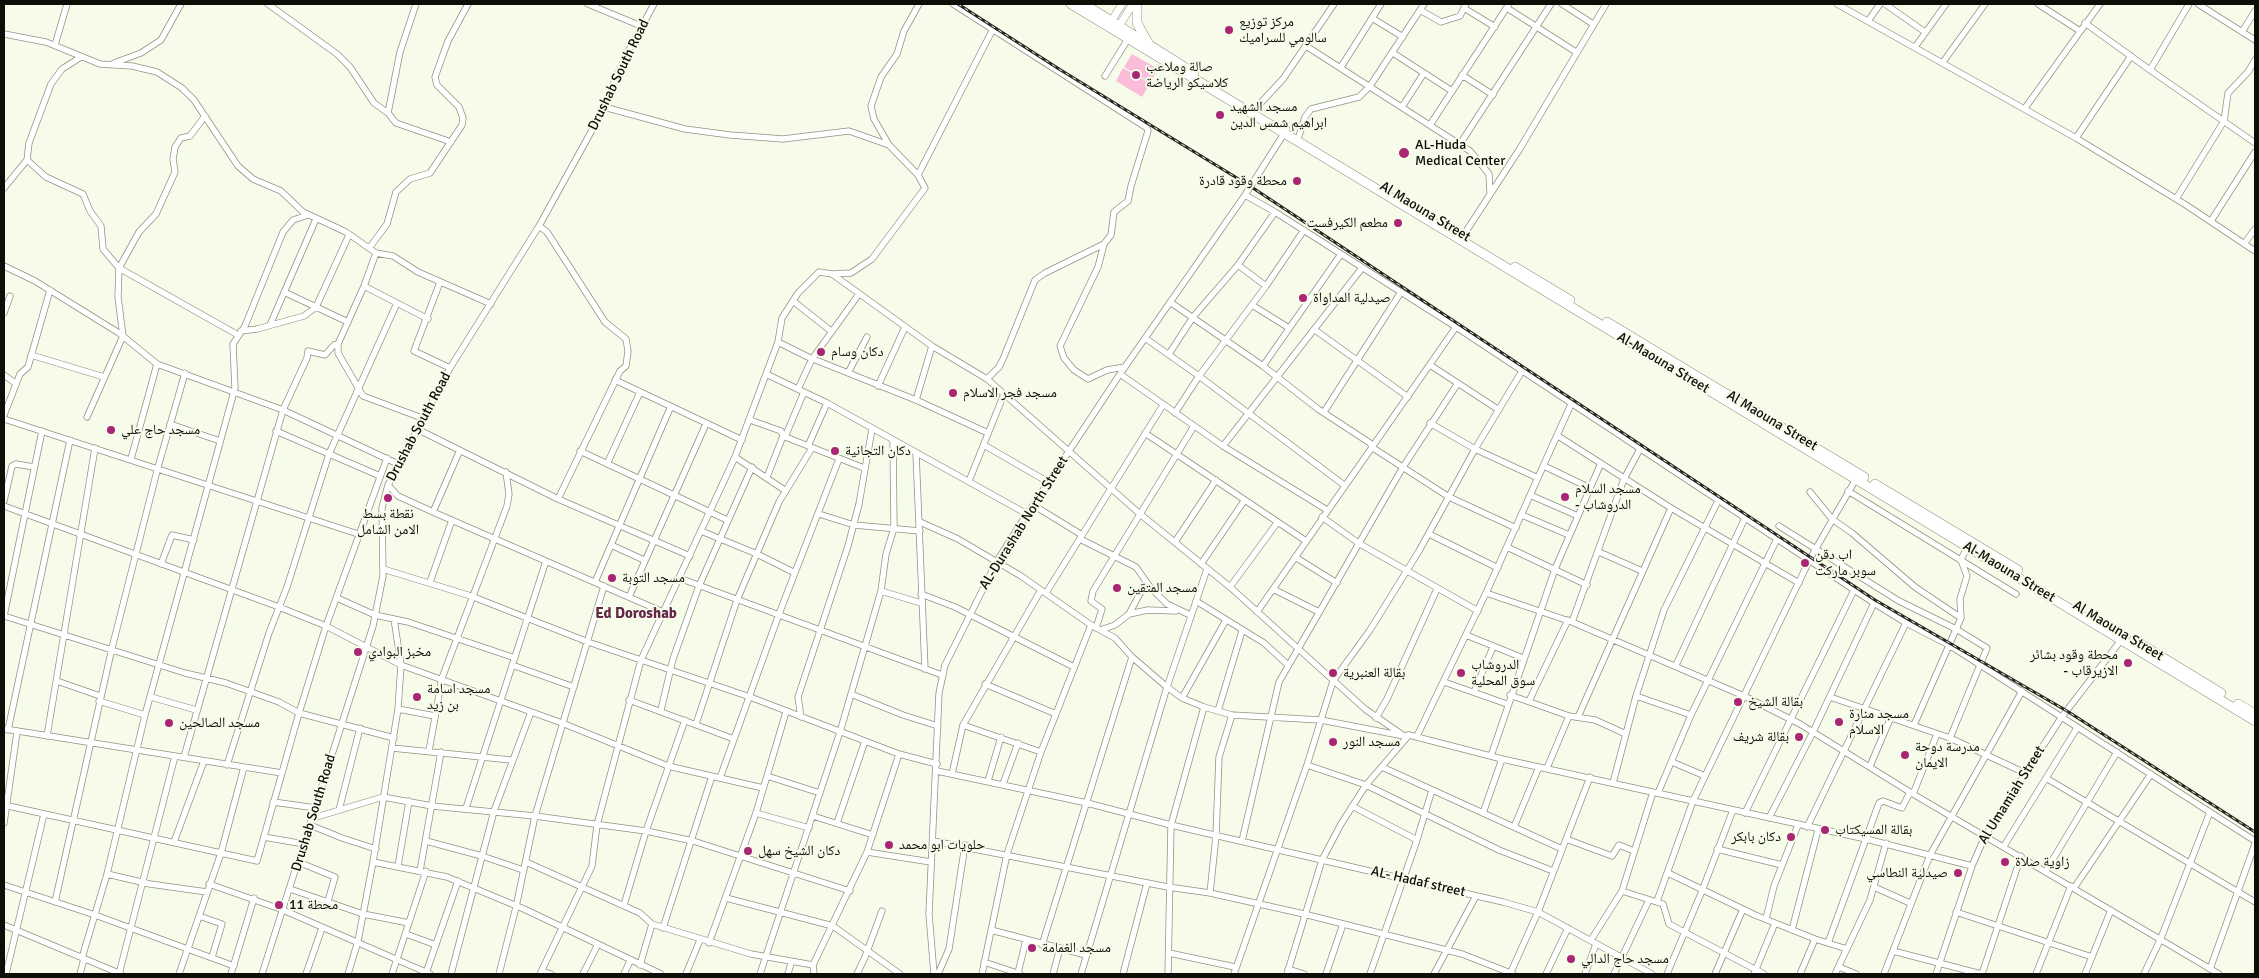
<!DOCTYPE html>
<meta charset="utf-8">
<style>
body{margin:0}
#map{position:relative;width:2259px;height:978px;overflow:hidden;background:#f6fbea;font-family:Signika,sans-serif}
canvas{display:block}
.frame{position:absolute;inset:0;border:5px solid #0c0e08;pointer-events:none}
</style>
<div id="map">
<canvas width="2259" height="978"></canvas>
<div class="frame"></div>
</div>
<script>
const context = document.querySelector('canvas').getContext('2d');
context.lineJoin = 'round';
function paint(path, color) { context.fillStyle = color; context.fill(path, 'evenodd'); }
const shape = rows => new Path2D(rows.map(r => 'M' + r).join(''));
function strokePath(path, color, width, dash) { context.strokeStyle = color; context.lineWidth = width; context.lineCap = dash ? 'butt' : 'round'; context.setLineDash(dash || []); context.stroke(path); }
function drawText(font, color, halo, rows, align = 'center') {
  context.font = font + ' Signika,"Noto Naskh Arabic",sans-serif'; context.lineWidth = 4; context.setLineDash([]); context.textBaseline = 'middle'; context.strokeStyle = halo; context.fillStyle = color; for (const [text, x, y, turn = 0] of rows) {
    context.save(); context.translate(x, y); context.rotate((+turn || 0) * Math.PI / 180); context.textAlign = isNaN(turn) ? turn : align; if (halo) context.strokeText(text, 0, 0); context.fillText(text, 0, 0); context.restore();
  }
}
paint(shape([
 [1132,54,1158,69,1150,82,1124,67],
 [1123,68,1150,83,1142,97,1116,81]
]), '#fbbcda');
const minor = shape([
 [268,4,337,54,350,67,374,103,388,113],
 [416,4,400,52,388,113,396,123,451,142],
 [588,4,641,26],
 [953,4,1147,128,1148,131,1131,186,1128,201,1114,212,1111,235,1104,244,1045,273,1035,280,1003,359,999,367,987,379],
 [1562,4,1593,24],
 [1837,4,2076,138,2186,205,2255,251],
 [1885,4,1925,32],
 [2038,4,2080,31],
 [2198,4,2255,40],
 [1464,8,1495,27],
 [1507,8,1576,52],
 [1420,10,1441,22,1460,16,1466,4],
 [1372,18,1403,37],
 [1868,21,1880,4],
 [2085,23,2150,70,2189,4],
 [2242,32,2255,11],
 [4,34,46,42,100,64,132,66,157,72,182,88,194,100,238,166,253,179,281,191,303,212,346,232,376,253,393,256,418,272,491,304],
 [55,45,67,4],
 [1306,46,1470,151,1489,174,1490,192],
 [1915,47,1946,4],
 [1393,53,1452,91],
 [81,57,62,69,51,84,29,143,27,160,46,177,83,194,90,211,101,226,103,249,119,268,238,335],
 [1943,62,1985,4],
 [114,63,141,53,161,40,181,4],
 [1341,67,1381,4],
 [2150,70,2255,143],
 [1462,75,1493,95],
 [1105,76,1128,39],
 [604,107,685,129,730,135,783,139,849,131,889,145],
 [1402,107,1424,73],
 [2025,108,2100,4],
 [1255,109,1283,79,1334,4],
 [1430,125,1509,4],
 [1299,136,1305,117,1311,109,1359,97,1370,86,1424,4],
 [2076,138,2131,56],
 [1460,144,1551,4],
 [918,175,993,29],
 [4,188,27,160],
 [1245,195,1275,212,1456,327,1874,603,1906,623,1949,645,2255,841],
 [2176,199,2224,121,2228,93,2248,72,2255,60],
 [2211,221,2255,152],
 [539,226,547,232,605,322,626,339,628,351,626,366,620,371,558,499],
 [1463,236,1519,150,1606,4],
 [1104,244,1098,267,1060,346,1064,358,1074,370,1088,379,1107,370,1125,367],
 [2244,244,2255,229],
 [370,247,387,224,396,192,410,179,430,173,462,125,463,118,459,107,437,85,435,77,448,41,468,4],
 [376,253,364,286,338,344,338,353,363,396,422,418],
 [1238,265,1266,286],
 [4,266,35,281,119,333,157,364,283,410,398,464],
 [832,274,851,273,872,259,925,188,918,175,889,145,874,119,871,106,881,77,897,54,904,31,919,4],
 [440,282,414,351,450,368],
 [364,286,428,319],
 [284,292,348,322],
 [793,301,831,331],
 [1170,302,1263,366,1318,409,1370,443,1373,448,1449,497,1516,528],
 [1252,305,1289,328],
 [4,313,10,296],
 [270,325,316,219],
 [1315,330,1408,397],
 [241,331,257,329,304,316,316,307,349,235],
 [1145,338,1199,376,1344,485],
 [778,342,808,357,916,400,988,433],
 [1169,354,1193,317,1238,265,1275,212],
 [31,355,104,377],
 [1430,365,1499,410],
 [1263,366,1341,254],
 [848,373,867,337],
 [766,374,827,403,1027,514],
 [1120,374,1223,446,1327,510],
 [4,375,15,383],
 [615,380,742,440],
 [878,386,905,327],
 [798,389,812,359,859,294],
 [916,400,932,346],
 [1324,412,1401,292],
 [1175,413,1199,376,1266,286,1304,230],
 [4,415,20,374,28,367,50,290],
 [87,417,123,336,118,297,119,268,139,232,156,214,175,172,173,159,175,147,181,138,190,136,205,116],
 [4,419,358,534],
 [750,420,781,431,783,436,864,468],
 [1430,423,1475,449,1538,478],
 [170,424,220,441],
 [417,429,558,499,690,556],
 [276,431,380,476],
 [1145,433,1306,541],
 [1558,436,1671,508,1799,583],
 [785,437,804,392],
 [984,445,1048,482],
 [808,446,827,403],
 [1223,446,1362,268],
 [580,451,727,520],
 [916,453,925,669],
 [735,457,786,491],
 [131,459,157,364],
 [607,464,640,392],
 [1544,466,1590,488],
 [767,477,783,436],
 [969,481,1004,394],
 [388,485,398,496,433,512,663,612],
 [1848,491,2016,594],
 [1810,492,1832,519,1852,533,1915,587,1961,618,1914,725],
 [1530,495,1578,516],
 [4,501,12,466,16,464,34,467],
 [1033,505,1082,535],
 [4,506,279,607,326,626,401,665,562,723,668,766,763,788],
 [433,512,460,450],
 [819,514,854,525,920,531],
 [1522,515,1569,535],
 [1322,517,1360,544,1478,611],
 [920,522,958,539,1021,576,1091,625,1115,638,1132,657,1167,687,1182,698,1204,707,1232,715,1321,720,1404,736,1409,735,1502,759,1866,839,1972,866],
 [1779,526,1899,601,1956,629,1987,648,1950,738],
 [701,531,757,554,795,573],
 [1429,534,1498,568],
 [1080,539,1136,567,1150,587,1167,604,1190,615],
 [1175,542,1216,480],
 [611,545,644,560],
 [1507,547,1587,585],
 [1599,552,1642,571],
 [1295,557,1337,583],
 [161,564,172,535,194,540],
 [1201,564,1244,501],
 [383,569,471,596,588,642,750,697,899,754,937,764],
 [679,578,942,675],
 [430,582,452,520],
 [595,582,671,406],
 [1230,587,1277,523],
 [1273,589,1319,612],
 [881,591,921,603],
 [1046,593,1163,405],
 [1486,593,1572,622,1744,696,1800,724,1913,794,2219,974],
 [921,594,955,607,1074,667],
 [629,597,706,424],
 [337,598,375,615,408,622,515,658],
 [1196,601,1264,643,1288,665],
 [1257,612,1456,327],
 [1129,614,1148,610,1176,611],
 [4,616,185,673,226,683,279,702,299,713,394,738],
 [4,616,42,431],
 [1961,618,1960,599,1967,576,1961,560,1967,547],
 [1572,622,1624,479,1641,447],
 [1096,628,1102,609,1091,601,1093,591,1194,426],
 [1100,630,1115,625,1129,614,1146,582],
 [1466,635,1523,658],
 [512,665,574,687],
 [1676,665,1745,518],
 [57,681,100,696],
 [1444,682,1507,704],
 [985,684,1056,714],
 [1474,692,1493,647],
 [851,694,903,715,938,726],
 [1510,695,1569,716,1595,720,1626,734],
 [1636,696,1691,715],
 [151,697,196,710],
 [1830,697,1950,738,2025,773],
 [1182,698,1226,620],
 [629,700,734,739],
 [99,701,145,715],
 [1529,701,1568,620],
 [398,709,435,716],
 [661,710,673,659,699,586,752,467],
 [1218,711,1242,631],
 [801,717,798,697,800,691,848,546,859,504,872,429],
 [1578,717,1671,508],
 [1376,718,1387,699,1437,589],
 [696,724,737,600,779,502,812,448],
 [963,725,1041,752],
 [5,729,282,773],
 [8,730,70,440],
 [47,736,95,448],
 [1417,736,1486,593,1572,402],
 [392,748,511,760],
 [429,751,442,678,507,506,509,494,506,472],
 [1491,756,1555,569,1601,463],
 [184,757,283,410,307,358,308,351,325,355,334,345,338,344],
 [1672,762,1705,776],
 [227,765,269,633,287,587,329,454,397,303],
 [1307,765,1366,785,1499,850,1553,871],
 [1870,766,1891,717],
 [1382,767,1562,849],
 [1547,768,1569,716],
 [937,771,1087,803,1171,825,1503,902,1538,912,1652,974],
 [952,774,963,725,1041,590],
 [767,776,820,793],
 [720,778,779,614,839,459],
 [2046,778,2255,902],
 [988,781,1001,737],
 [1613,783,1636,696,1664,610,1718,501],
 [1003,784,1018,743],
 [1658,793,1691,715,1777,539],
 [1913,794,1937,734],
 [273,802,316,808],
 [4,805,257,861,299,713,326,626,387,458],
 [1352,806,1417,840],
 [466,808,546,561],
 [339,810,360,728],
 [756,813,809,828],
 [1483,813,1502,759],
 [1745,813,1854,590],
 [813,816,873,835],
 [313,818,383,797,432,806,535,816,646,831,693,841,850,891],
 [1769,818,1813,732,1874,603],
 [4,823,17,732],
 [837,823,865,741],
 [310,825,342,838,376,849],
 [1514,827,1539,767],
 [1807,827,1906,623],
 [264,837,304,844],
 [1566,839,1612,856,1619,845,1634,851],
 [426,841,482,856,523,870],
 [933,841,1168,887,1210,893,1304,914,1462,954,1513,974],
 [1242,841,1279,682,1403,467,1458,383],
 [174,842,204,761],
 [2004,846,2077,728],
 [1717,849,1782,865],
 [867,852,931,862],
 [298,862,335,877,328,901],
 [373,862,447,877,524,909,661,974],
 [526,862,640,913,652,924,751,954,813,965],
 [398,866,409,801],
 [420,871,441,752],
 [2046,871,2117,752],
 [1668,873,1755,915,1815,939,1847,949],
 [107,874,150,884,207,892],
 [209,884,283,910,430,974],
 [4,885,95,915,234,966],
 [1874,887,1910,903],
 [2074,888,2151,774],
 [290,889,363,914,409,923],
 [1622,891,1663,904,1669,924,1764,974],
 [1210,893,1216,836,1219,757,1232,715],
 [726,898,833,926,900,974],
 [1657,901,1693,801,1811,557,1856,479],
 [55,902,112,648,158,467,185,373],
 [624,905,646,831,685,720],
 [1956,912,2092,957],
 [199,916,222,924,212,957],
 [1766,919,1774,886,1798,825],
 [4,925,121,974],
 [663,928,712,776],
 [991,930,1086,955],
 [1792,930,1818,830],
 [406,934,436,945],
 [1591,940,1622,891,1653,792],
 [709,943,756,813,786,712],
 [1828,943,1879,803,1883,801,1902,808,1910,792],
 [1042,945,1132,657],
 [1893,951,1981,974],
 [1169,953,1235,967],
 [82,958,107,874,145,715,235,388,233,344,245,326,283,232,293,220,308,215],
 [984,962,1020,974],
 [640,965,652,924],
 [1839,967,1856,974],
 [1288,969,1304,974],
 [2210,969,2255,844],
 [542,971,551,974],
 [426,973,458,881],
 [1018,973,1026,940],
 [6,974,44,814],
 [80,974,84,959],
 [119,974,175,756],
 [179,974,221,853,244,767],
 [231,974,254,898],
 [262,974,373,626,383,576,382,508,388,485,450,368,539,226,591,132,629,50,654,4],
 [306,974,322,928],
 [348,974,358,941,373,862,398,709,401,665,394,619],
 [392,974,426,871],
 [451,974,494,811,531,712],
 [499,974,516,907,535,816,604,586],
 [540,974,592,866,597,825,641,660,735,457,778,342,782,318,798,293,819,272,832,274,932,346,987,379,1140,514,1230,587,1365,709,1404,736],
 [583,974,597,946],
 [624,974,630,961],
 [686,974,700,940],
 [760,974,840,732,881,591,886,554,894,528,893,440],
 [788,974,791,963],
 [814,974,813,965,867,852,899,754],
 [857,974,865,957,882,911],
 [934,974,929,914,939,693,945,665,997,561,1018,528,1120,374,1245,195,1287,129],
 [938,974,949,949,965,845],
 [982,974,1007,854,1041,752,1091,625],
 [1053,974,1060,948],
 [1081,974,1167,687,1207,569],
 [1123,974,1147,883],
 [1168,974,1171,825,1204,707],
 [1234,974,1307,765,1333,681,1370,630,1419,551,1475,449,1522,371],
 [1287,974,1322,860,1341,824,1366,785,1409,735],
 [1326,974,1343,924],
 [1370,974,1416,843,1432,790],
 [1434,974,1476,896],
 [1510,974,1538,912,1590,777],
 [1546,974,1568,928],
 [1585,974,1596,944],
 [1614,974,1649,900],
 [1667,974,1702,891,1733,810],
 [1715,974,1743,909],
 [1754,974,1775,923],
 [1800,974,1815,939],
 [1835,974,1870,900,1886,843],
 [1884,974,1930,855,2022,691],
 [1936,974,1972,866,1985,836,2061,718,2125,635],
 [1982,974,2021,856],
 [2036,974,2071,886],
 [2085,974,2111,910],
 [2144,974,2161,938,2210,812]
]);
const major = shape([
 [1109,25,1122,4],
 [1117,29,1133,4]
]);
const highway = shape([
 [1071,4,2255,721],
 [1084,4,1194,73],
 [1137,4,1137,23,1148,43],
 [1515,267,1570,300],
 [1607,322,1864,477],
 [1875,484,2018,570],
 [2134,640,2221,693],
 [2238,704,2255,714]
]);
strokePath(minor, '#8e9484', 7);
strokePath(major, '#8e9484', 8);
strokePath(highway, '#8e9484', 10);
strokePath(minor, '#fff', 5.5);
strokePath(major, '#fff', 7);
strokePath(highway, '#fff', 9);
const rail = shape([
 [958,4,1059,69,1250,186,1875,600,2067,711,2255,832]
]);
strokePath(rail, '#24271f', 3);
strokePath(rail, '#f6fbea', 1, [4]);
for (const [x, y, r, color] of [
 [1229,30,5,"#a82674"],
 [1136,75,5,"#a82674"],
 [1220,115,5,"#a82674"],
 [1404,153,6,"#a82674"],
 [1297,181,5,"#a82674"],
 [1398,223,5,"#a82674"],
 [1303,298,5,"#a82674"],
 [821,352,5,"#a82674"],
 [953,393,5,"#a82674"],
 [111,430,5,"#a82674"],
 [835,451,5,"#a82674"],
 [1565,497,5,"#a82674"],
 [388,498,5,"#a82674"],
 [1805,563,5,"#a82674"],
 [612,578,5,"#a82674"],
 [1117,588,5,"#a82674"],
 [358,652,5,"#a82674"],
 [2128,663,5,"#a82674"],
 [1333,673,5,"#a82674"],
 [1461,673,5,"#a82674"],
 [417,697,5,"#a82674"],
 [1738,702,5,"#a82674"],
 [1839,722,5,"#a82674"],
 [169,723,5,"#a82674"],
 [1799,737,5,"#a82674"],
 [1333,742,5,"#a82674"],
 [1905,755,5,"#a82674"],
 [1825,830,5,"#a82674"],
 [1791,837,5,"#a82674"],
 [889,845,5,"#a82674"],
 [748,851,5,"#a82674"],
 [2005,862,5,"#a82674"],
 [1958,873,5,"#a82674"],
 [279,905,5,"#a82674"],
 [1032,948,5,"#a82674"],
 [1571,959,5,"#a82674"]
]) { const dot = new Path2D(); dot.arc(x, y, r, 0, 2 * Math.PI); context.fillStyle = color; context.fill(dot); strokePath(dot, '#f6fbea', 2); }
drawText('14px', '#0c0e08', '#f6fbea', [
 ["مركز توزيع",1239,22],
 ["سالومي للسراميك",1239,38],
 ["صالة وملاعب",1146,67],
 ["كلاسيكو الرياضة",1146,83],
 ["مسجد الشهيد",1230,107],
 ["ابراهيم شمس الدين",1230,123],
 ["AL-Huda",1415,145],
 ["Medical Center",1415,161],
 ["محطة وقود قادرة",1287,181,"right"],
 ["مطعم الكيرفست",1388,223,"right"],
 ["صيدلية المداواة",1313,298],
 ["دكان وسام",831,352],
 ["مسجد فجر الاسلام",963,393],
 ["مسجد حاج علي",121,430],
 ["دكان التجانية",845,451],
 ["مسجد السلام",1575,489],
 ["- الدروشاب",1575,505],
 ["نقطة بسط",388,514,"center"],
 ["الامن الشامل",388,530,"center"],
 ["اب دقن",1815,555],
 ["سوبر ماركت",1815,571],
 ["مسجد التوبة",622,578],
 ["مسجد المتقين",1127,588],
 ["مخبز البوادي",368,652],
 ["محطة وقود بشائر",2118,655,"right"],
 ["- الازيرقاب",2118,671,"right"],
 ["الدروشاب",1471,665],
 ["سوق المحلية",1471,681],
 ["بقالة العنبرية",1343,673],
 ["مسجد اسامة",427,689],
 ["بن زيد",427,705],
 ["بقالة الشيخ",1748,702],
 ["مسجد منارة",1849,714],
 ["الاسلام",1849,730],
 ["مسجد الصالحين",179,723],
 ["بقالة شريف",1789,737,"right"],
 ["مسجد النور",1343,742],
 ["مدرسة دوحة",1915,747],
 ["الايمان",1915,763],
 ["بقالة المسيكتاب",1835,830],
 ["دكان بابكر",1781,837,"right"],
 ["حلويات ابو محمد",899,845],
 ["دكان الشيخ سهل",758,851],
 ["زاوية صلاة",2015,862],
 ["صيدلية النطاسي",1948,873,"right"],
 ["محطة 11",289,905],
 ["مسجد الغمامة",1042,948],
 ["مسجد حاج الدالي",1581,959]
], 'left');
drawText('14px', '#0c0e08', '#f6fbea', [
 ["Drushab South Road",619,75,-64],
 ["Al Maouna Street",1425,212,31],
 ["Al-Maouna Street",1663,363,31],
 ["Al Maouna Street",1772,421,31],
 ["Drushab South Road",419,427,-62],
 ["AL-Durashab North Street",1024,523,-58],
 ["Al-Maouna Street",2009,572,31],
 ["Al Maouna Street",2118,631,31],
 ["Al Umamiah Street",2012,795,-58],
 ["Drushab South Road",314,813,-73],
 ["AL- Hadaf street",1418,882,13]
]);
drawText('bold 15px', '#642648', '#f6fbea', [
 ["Ed Doroshab",636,614]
]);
</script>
